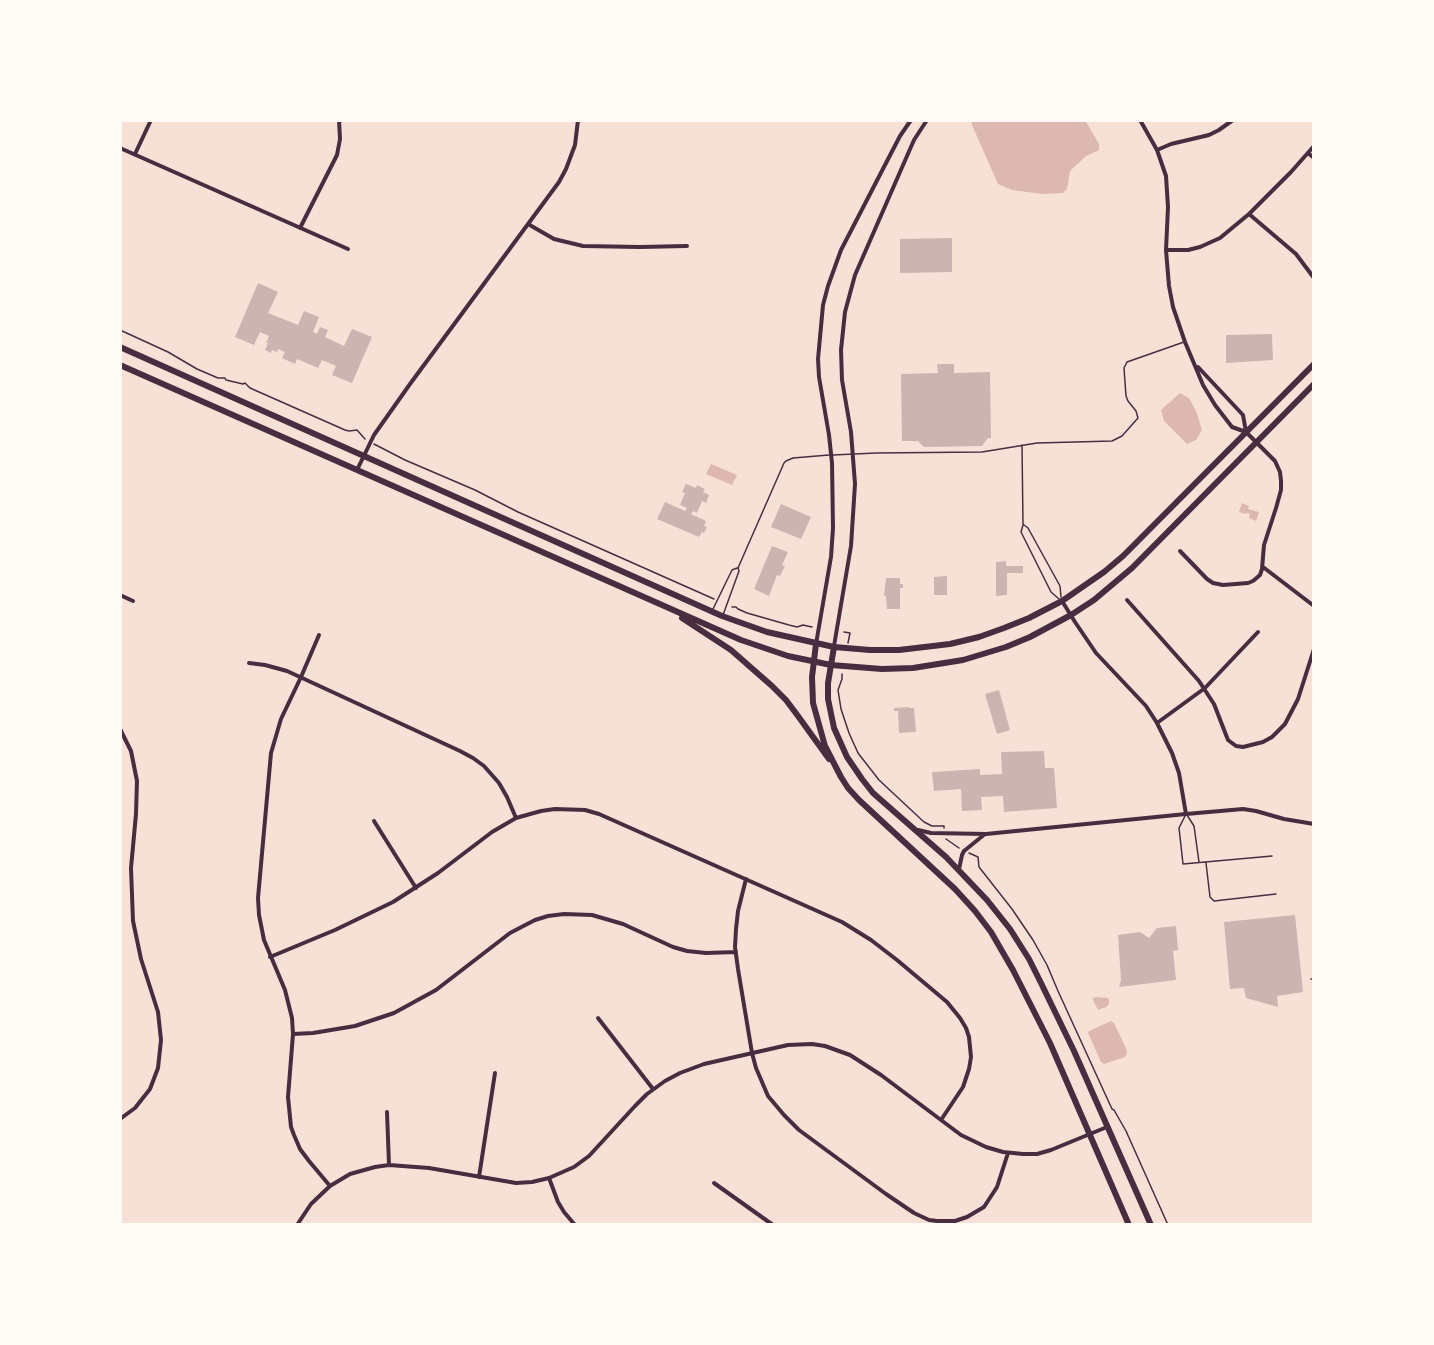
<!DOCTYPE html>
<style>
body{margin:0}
#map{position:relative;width:1434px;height:1345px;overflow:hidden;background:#f7e1d7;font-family:Commissioner,sans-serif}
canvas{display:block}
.frame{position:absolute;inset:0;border:122px solid #fffaf5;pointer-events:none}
</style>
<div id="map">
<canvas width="1434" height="1345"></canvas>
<div class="frame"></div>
</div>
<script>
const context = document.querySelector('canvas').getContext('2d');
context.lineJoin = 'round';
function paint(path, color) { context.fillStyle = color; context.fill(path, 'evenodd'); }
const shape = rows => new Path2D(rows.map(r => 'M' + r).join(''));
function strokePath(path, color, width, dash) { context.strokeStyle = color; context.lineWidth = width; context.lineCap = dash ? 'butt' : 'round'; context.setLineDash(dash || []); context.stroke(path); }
paint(shape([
 [971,120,1085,120,1099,144,1099,150,1086,156,1070,171,1067,189,1063,193,1042,194,1012,190,998,184,972,125],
 [1180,393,1189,398,1196,411,1202,430,1196,440,1187,444,1164,421,1161,410],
 [711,464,737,475,732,485,706,474],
 [1242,503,1249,506,1248,509,1259,512,1256,521,1249,518,1250,514,1247,513,1246,514,1239,512],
 [1097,997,1108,998,1109,1000,1109,1004,1106,1007,1098,1010,1093,1000,1093,998],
 [1111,1021,1114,1023,1126,1048,1127,1053,1125,1057,1104,1064,1101,1062,1088,1033,1089,1031]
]), '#dcb8b0');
paint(shape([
 [952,238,952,272,900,273,900,239],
 [258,283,278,292,268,313,298,325,304,311,319,317,313,332,317,334,320,327,328,330,325,337,344,346,352,329,372,337,352,383,332,375,336,366,322,360,318,368,297,359,295,364,282,358,285,352,278,349,277,352,272,350,271,353,265,350,268,343,266,343,269,336,260,332,254,345,235,337],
 [1272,334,1273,360,1226,363,1226,335],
 [937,364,954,364,954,373,990,372,991,438,988,438,982,446,924,447,918,441,902,441,901,374,938,373],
 [686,484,696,488,697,485,705,489,703,492,709,495,706,503,702,501,697,513,693,511,691,514,706,521,704,526,707,527,704,533,702,532,699,537,657,519,665,502,685,511,687,508,680,505,685,493,682,492],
 [781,504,811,517,801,539,771,527],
 [772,546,788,552,782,565,785,566,780,576,777,575,769,596,754,589],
 [1006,561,1006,566,1023,566,1023,573,1007,573,1007,595,996,596,996,562],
 [947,576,947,595,934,595,934,577],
 [886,578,900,578,900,584,903,584,903,588,900,588,900,609,887,609,886,596,884,596],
 [999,690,1010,730,997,734,985,694],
 [909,707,909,708,914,708,916,732,899,733,898,711,894,711,894,708],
 [1044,751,1045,768,1054,768,1057,808,1004,812,1003,796,981,797,982,810,962,811,961,789,934,791,932,772,980,769,980,775,1002,774,1001,752],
 [1295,915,1303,992,1277,996,1278,1007,1246,998,1244,988,1230,989,1224,922],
 [1176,926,1178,950,1173,951,1176,980,1119,987,1121,980,1118,935,1140,932,1149,938,1157,928]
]), '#ccb4b1');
strokePath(shape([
 [120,330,168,352,197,369,218,378,225,378,226,380,243,384,245,383,250,388,345,430,349,431,357,430,365,439],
 [374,444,405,460,475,490,518,512,714,599],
 [732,607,736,607,738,609,747,613,789,625,797,627,803,625,812,627],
 [844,632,850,633,848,643],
 [842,674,842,679,838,690,841,709,849,733,858,753,879,780,924,822,932,826,944,826,944,828],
 [946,839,959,848],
 [969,853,978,857,979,867,1012,909,1033,940,1047,965,1058,991,1112,1109,1114,1110,1126,1131,1168,1225],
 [1311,979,1314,979]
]), '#4a2c40', 1.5);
strokePath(shape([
 [1022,445,1023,525,1021,532,1051,592,1059,599],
 [833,455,876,453,982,452,1037,443,1112,441,1122,436,1138,418,1136,411,1128,401,1126,396,1124,368,1127,362,1184,342],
 [1024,525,1028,528,1060,586,1061,597],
 [713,609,732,570,737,568],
 [723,615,739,571,738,568,784,463,786,461,793,458,829,455],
 [1186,814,1179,828,1183,864,1272,856],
 [1187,815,1194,826,1199,862],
 [1206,863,1210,897,1214,901,1276,894]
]), '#4a2c40', 1.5);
strokePath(shape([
 [1140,120,1157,150,1166,176,1168,207,1166,250,1169,286,1173,307,1185,342,1203,385,1215,405,1232,427,1246,432,1275,461,1280,472,1281,481,1281,490,1276,508,1264,545,1262,569,1260,575,1253,581,1248,583,1223,585,1213,583,1207,579,1180,551],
 [120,148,348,249],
 [1157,150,1171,144,1209,135,1219,130,1233,120],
 [1308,153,1314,158],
 [135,154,151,120],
 [1249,214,1296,254,1314,278],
 [528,224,554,239,583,246,640,247,687,246],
 [300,228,337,155,340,139,339,120],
 [1166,250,1188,250,1200,247,1220,238,1249,214,1291,172,1314,146],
 [1198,367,1243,415,1246,432],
 [357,470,374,435,410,384,559,182,566,169,575,145,578,120],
 [1263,567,1314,606],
 [120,595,133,601],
 [1127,600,1199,681,1214,704,1228,740,1236,746,1243,747,1263,742,1272,737,1285,724,1298,699,1314,649],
 [1062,601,1075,622,1096,653,1146,706,1157,723,1172,753,1179,773,1186,814],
 [319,635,301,677,281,719,271,753,258,898,259,915,264,940,285,990,292,1018,293,1034,288,1097,291,1127,294,1135,300,1149,309,1161,330,1186],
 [816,644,831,557,833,528,832,463,829,435,819,377,818,359,823,305,828,286,841,250,900,136,911,120],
 [834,646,851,546,855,484,851,432,842,380,841,350,845,312,855,275,914,140,927,120],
 [249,663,265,665,287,671,460,751,473,758,484,766,499,783,507,797,516,818],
 [1157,723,1205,688,1258,632],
 [120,729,131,751,137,781,136,814,131,868,133,921,141,959,158,1012,161,1040,158,1068,150,1089,135,1108,120,1119],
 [374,821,416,888],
 [918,830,931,833,986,834,1186,814,1243,809,1256,811,1284,819,1314,824],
 [959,869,962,855,964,851,985,834],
 [746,879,738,911,736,929,735,947,738,969,752,1053,756,1068,768,1096,784,1115,799,1130,886,1194,914,1213,929,1220,937,1221,955,1221,967,1217,984,1207,997,1187,1008,1153],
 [270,957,335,930,393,902,438,873,492,832,516,818,541,811,555,809,585,810,599,814,842,922,871,940,897,960,947,1002,960,1018,966,1028,969,1037,971,1057,969,1069,963,1087,941,1120],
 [598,1018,653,1089],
 [293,1034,313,1033,355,1026,394,1013,436,990,510,933,535,920,548,916,564,914,592,915,623,924,673,947,687,951,706,953,736,952],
 [387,1112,389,1165],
 [479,1177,495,1073],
 [549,1178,558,1202,564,1212,575,1225],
 [714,1183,773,1225],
 [297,1225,311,1204,330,1186,350,1174,375,1167,389,1165,429,1168,516,1183,532,1182,549,1178,574,1167,589,1156,635,1106,647,1094,665,1081,680,1073,704,1064,788,1045,812,1044,825,1046,850,1055,881,1075,961,1135,986,1147,1003,1152,1023,1154,1037,1154,1051,1150,1107,1127]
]), '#4a2c40', 4);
strokePath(shape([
 [834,647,870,650,899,650,950,644,979,637,1004,628,1029,618,1062,601,1104,572,1123,556,1314,364],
 [831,665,882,669,913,668,963,660,1006,647,1030,637,1071,615,1094,600,1132,568,1314,384]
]), '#4a2c40', 6);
strokePath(shape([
 [120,347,722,616,767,632,834,647,828,683,828,699,834,728,847,757,862,779,873,793,946,857,987,900,1010,929,1029,959,1041,983,1074,1051,1151,1225],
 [120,365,741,640,788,656,831,665],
 [682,618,731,650,772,686,786,700,798,716,829,759],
 [816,644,812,677,813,703,825,746,841,777,848,788,859,800,955,889,975,911,991,932,1013,970,1050,1043,1129,1225]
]), '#4a2c40', 6);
</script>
